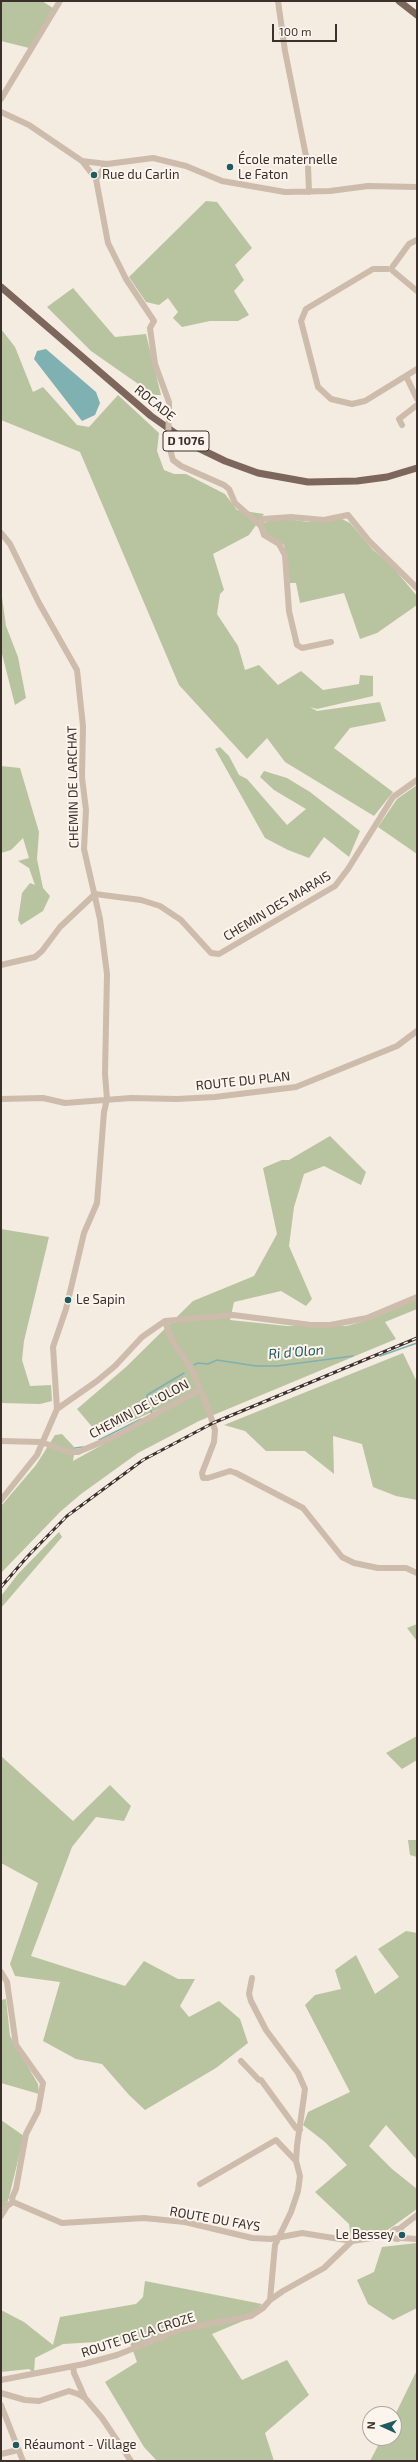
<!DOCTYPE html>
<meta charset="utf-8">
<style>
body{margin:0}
#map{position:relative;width:418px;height:2462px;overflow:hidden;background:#f4ebe1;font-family:"Exo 2",sans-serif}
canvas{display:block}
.frame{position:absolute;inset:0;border:2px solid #3b302b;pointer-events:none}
.north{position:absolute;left:362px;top:2406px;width:40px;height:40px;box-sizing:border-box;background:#fbf5ee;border:1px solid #aea6a0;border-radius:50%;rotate:273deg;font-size:11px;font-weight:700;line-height:16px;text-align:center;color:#3b302b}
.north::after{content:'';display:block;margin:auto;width:14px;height:18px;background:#1f5a5e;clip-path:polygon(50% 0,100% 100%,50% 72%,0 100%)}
.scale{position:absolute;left:272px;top:24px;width:65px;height:18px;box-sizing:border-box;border:2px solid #3b302b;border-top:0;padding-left:5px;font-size:12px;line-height:14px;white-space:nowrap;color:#3b302b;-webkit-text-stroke:3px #fbf5ee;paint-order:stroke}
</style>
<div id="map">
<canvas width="418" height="2462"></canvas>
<div class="frame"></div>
<div class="north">N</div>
<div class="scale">100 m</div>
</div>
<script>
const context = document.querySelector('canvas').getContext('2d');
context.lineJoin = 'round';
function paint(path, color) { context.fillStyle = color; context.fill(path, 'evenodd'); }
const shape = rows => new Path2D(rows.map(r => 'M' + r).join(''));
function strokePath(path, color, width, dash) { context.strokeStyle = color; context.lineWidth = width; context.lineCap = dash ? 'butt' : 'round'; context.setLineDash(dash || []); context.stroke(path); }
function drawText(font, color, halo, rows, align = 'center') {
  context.font = font + ' "Exo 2",sans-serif'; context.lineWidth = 4; context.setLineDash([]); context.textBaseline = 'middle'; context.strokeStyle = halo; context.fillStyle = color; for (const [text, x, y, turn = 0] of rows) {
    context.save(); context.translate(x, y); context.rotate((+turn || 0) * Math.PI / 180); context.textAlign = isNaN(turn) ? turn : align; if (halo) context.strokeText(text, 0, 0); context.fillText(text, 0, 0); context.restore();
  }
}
paint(shape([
 [1,1,42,1,53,8,29,48,1,41],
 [206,201,217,202,252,248,235,265,244,280,234,291,249,315,238,321,210,321,182,327,173,318,178,312,168,298,159,305,146,302,129,277],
 [73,288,115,337,146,334,161,395,154,395,91,351,47,307],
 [1,329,15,347,33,392,43,387,77,425,89,427,118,395,159,433,157,451,164,470,174,474,186,474,225,494,237,510,264,514,249,535,213,554,224,590,220,594,217,614,238,646,245,670,259,665,278,685,301,671,323,690,359,684,360,675,373,676,373,696,317,709,310,707,317,711,380,702,386,721,350,728,334,748,393,792,374,816,285,762,267,738,247,759,179,685,80,452,1,420],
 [287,519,308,522,342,519,350,523,373,550,390,564,417,596,417,605,377,633,360,639,344,593,300,603,296,583,290,583,284,545,267,535,263,525,268,520],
 [1,590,6,626,18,657,26,698,15,705,1,650],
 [220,747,229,756,239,775,247,779,287,825,306,809,274,790,260,777,264,771,287,778,310,792,360,831,349,857,324,837,309,858,288,850,265,838,215,749],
 [1,766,20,768,39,832,37,859,43,888,50,896,43,911,21,925,18,920,22,893,30,883,35,885,29,868,18,861,29,858,23,838,11,850,1,853],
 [417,785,417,854,378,827,397,799],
 [330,1136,366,1172,361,1185,324,1166,304,1174,294,1207,289,1246,312,1299,306,1306,281,1291,234,1302,230,1320,287,1326,346,1326,369,1320,417,1299,417,1309,385,1322,396,1339,199,1421,138,1453,81,1494,60,1512,1,1573,1,1506,36,1465,55,1435,62,1434,75,1448,73,1461,194,1394,99,1435,77,1409,126,1367,193,1301,254,1276,277,1234,263,1168,282,1160,289,1160],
 [1,1229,49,1237,24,1341,22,1360,30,1386,51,1385,52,1401,40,1404,1,1403],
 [403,1353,417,1382,417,1500,396,1496,373,1487,362,1444,333,1436,334,1474,305,1451,266,1451,245,1431,224,1425],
 [59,1532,62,1537,1,1608,1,1596,18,1574],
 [417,1624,417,1641,407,1628],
 [417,1736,417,1760,402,1769,386,1753],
 [1,1756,73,1821,110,1785,131,1806,124,1821,96,1817,72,1847,31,1956,125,1986,144,1961,178,1979,195,1979,180,2006,189,2017,219,2001,240,2019,248,2043,216,2068,145,2110,129,2095,102,2064,76,2059,43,2041,60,1982,15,1976,10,1964,38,1883,1,1863],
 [408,1840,417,1840,417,1857,410,1855],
 [406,1931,417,1933,417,2160,386,2125,369,2146,392,2169,417,2189,417,2209,382,2234,351,2237,349,2224,315,2192,347,2165,325,2142,303,2125,308,2112,350,2092,305,2005,315,1995,341,1989,335,1970,356,1955,375,1994,399,1977,378,1949],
 [6,1999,10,2036,38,2084,39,2094,1,2083,1,2000],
 [1,2120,24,2136,8,2201,1,2210],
 [417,2243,417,2308,393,2320,368,2304,357,2280,374,2272,382,2247],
 [145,2281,262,2304,250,2318,212,2334,242,2380,287,2360,309,2395,265,2433,274,2461,157,2461,144,2447,105,2382,137,2362,129,2340,63,2344,35,2358,34,2373,29,2369,1,2372,1,2310,24,2322,53,2345,60,2317,136,2304,143,2297],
 [417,2370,417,2461,370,2461,382,2438,394,2438,394,2417]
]), '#b8c4a0');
paint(shape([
 [46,349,96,392,100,403,95,415,82,421,34,359,37,351]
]), '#7fb0b2');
strokePath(shape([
 [380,1356,417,1343],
 [194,1365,198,1363,208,1364,217,1360,256,1366,277,1366,353,1356],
 [152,1413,147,1403,147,1395,184,1373],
 [99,1440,141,1419],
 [75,1448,83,1447]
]), '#7fb0b2', 1.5);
strokePath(shape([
 [278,1,285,51,308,166,309,192],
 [1,99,60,1],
 [1,112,29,125,82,161,107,164,153,158,186,166,222,181,285,192,330,191,368,186,417,187],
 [82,161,96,179,108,243,126,279,154,321,150,328,155,364,169,402,169,413],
 [96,179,107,164],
 [393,266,409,244,417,240],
 [388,269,373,269,306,309,301,321,318,387,331,399,352,404,365,401,417,369],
 [393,271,417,291],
 [406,376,417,399],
 [402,425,399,419,417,405],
 [168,442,173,460,181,466,224,485,229,489,235,503,261,526],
 [1,533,10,544,39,603,77,670,83,726,82,777,86,810,84,849,100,919,107,974,105,1074,107,1099,104,1112,97,1203,84,1233,66,1309,53,1347,57,1409,37,1455,1,1500],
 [331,642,302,648,297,645,289,611,285,555,279,544,264,535,261,526,263,519,291,517,324,520,348,515,369,541,417,588],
 [95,894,141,900,160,906,181,920,211,953,219,954,335,886,348,869,393,797,417,780],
 [1,965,35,957,42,951,60,927,95,894],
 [1,1099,43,1098,65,1103,131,1098,177,1099,215,1097,296,1087,397,1046,417,1031],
 [165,1321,171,1339,191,1368,208,1408,215,1430,214,1442,202,1473,203,1478,208,1478,230,1471,236,1473,303,1508,342,1557,354,1563,378,1568,406,1568,417,1573],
 [57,1409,97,1381,115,1366,142,1337,165,1321,233,1315,311,1325,330,1325,367,1318,417,1297],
 [1,1441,41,1442,69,1452,78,1452,116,1436,199,1390],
 [1,1972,7,1982,16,2045,43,2083,38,2111,26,2134,16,2189,12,2198,13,2202,62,2223,144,2218,185,2222,252,2238,271,2239,302,2233,352,2241,392,2235],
 [252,1978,249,1994,251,2001,266,2030,298,2073,305,2089,297,2146,296,2161,300,2176,298,2191,291,2212,275,2245,270,2300],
 [241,2061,259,2080,261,2080,296,2128,300,2130],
 [200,2184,276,2140,296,2161],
 [1,2216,7,2206,13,2202],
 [399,2229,417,2215],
 '392 2234a5 5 0 1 1 10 0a5 5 0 1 1-10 0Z',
 [401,2238,417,2239],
 [73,2366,74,2373,85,2398],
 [1,2380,84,2364,117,2355,182,2329,251,2316,263,2308,270,2300,283,2291,324,2268,352,2241],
 [1,2393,25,2400,39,2401,69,2391,78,2394,85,2398,102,2418,131,2461],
 [1,2405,23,2461],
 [1,2454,18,2450]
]), '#cdbbac', 6);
strokePath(shape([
 [399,1,417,15],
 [1,287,151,416,192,445,225,461,258,473,308,482,357,481,387,477,417,468]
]), '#7d675c', 7);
const rail = shape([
 [1,1587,27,1557,67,1516,143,1460,213,1423,417,1338]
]);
strokePath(rail, '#3b302b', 3);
strokePath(rail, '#fbf5ee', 1.5, [4.5]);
strokePath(shape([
 [168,442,169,413]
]), '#cdbbac', 6);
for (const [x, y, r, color] of [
 [230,167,4,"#1f5a5e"],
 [94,175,4,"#1f5a5e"],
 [68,1300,4,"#1f5a5e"],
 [402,2235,4,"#1f5a5e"],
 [16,2445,4,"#1f5a5e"]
]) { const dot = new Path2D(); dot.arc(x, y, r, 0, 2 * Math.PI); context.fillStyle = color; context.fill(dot); strokePath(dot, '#fbf5ee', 1.5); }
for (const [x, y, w] of [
 [186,441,46]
]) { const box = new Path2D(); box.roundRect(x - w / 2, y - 10, w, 20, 3); context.fillStyle = '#fbf5ee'; context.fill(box); strokePath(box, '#3b302b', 1); }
drawText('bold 12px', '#3b302b', null, [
 ["D 1076",186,441]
]);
drawText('13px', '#3b302b', '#fbf5ee', [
 ["École maternelle",238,160],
 ["Le Faton",238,175],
 ["Rue du Carlin",102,175],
 ["Le Sapin",76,1300],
 ["Le Bessey",394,2235,"right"],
 ["Réaumont - Village",24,2445]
], 'left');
drawText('13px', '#3b302b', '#fbf5ee', [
 ["ROCADE",155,403,39],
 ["CHEMIN DE LARCHAT",73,787,-91],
 ["CHEMIN DES MARAIS",277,906,-31],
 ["ROUTE DU PLAN",243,1081,-6],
 ["CHEMIN DE L'OLON",139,1409,-28],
 ["ROUTE DU FAYS",215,2219,10],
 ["ROUTE DE LA CROZE",138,2335,-18]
]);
drawText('italic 14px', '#1f5a5e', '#fbf5ee', [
 ["Ri d'Olon",296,1352,-5]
]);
</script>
